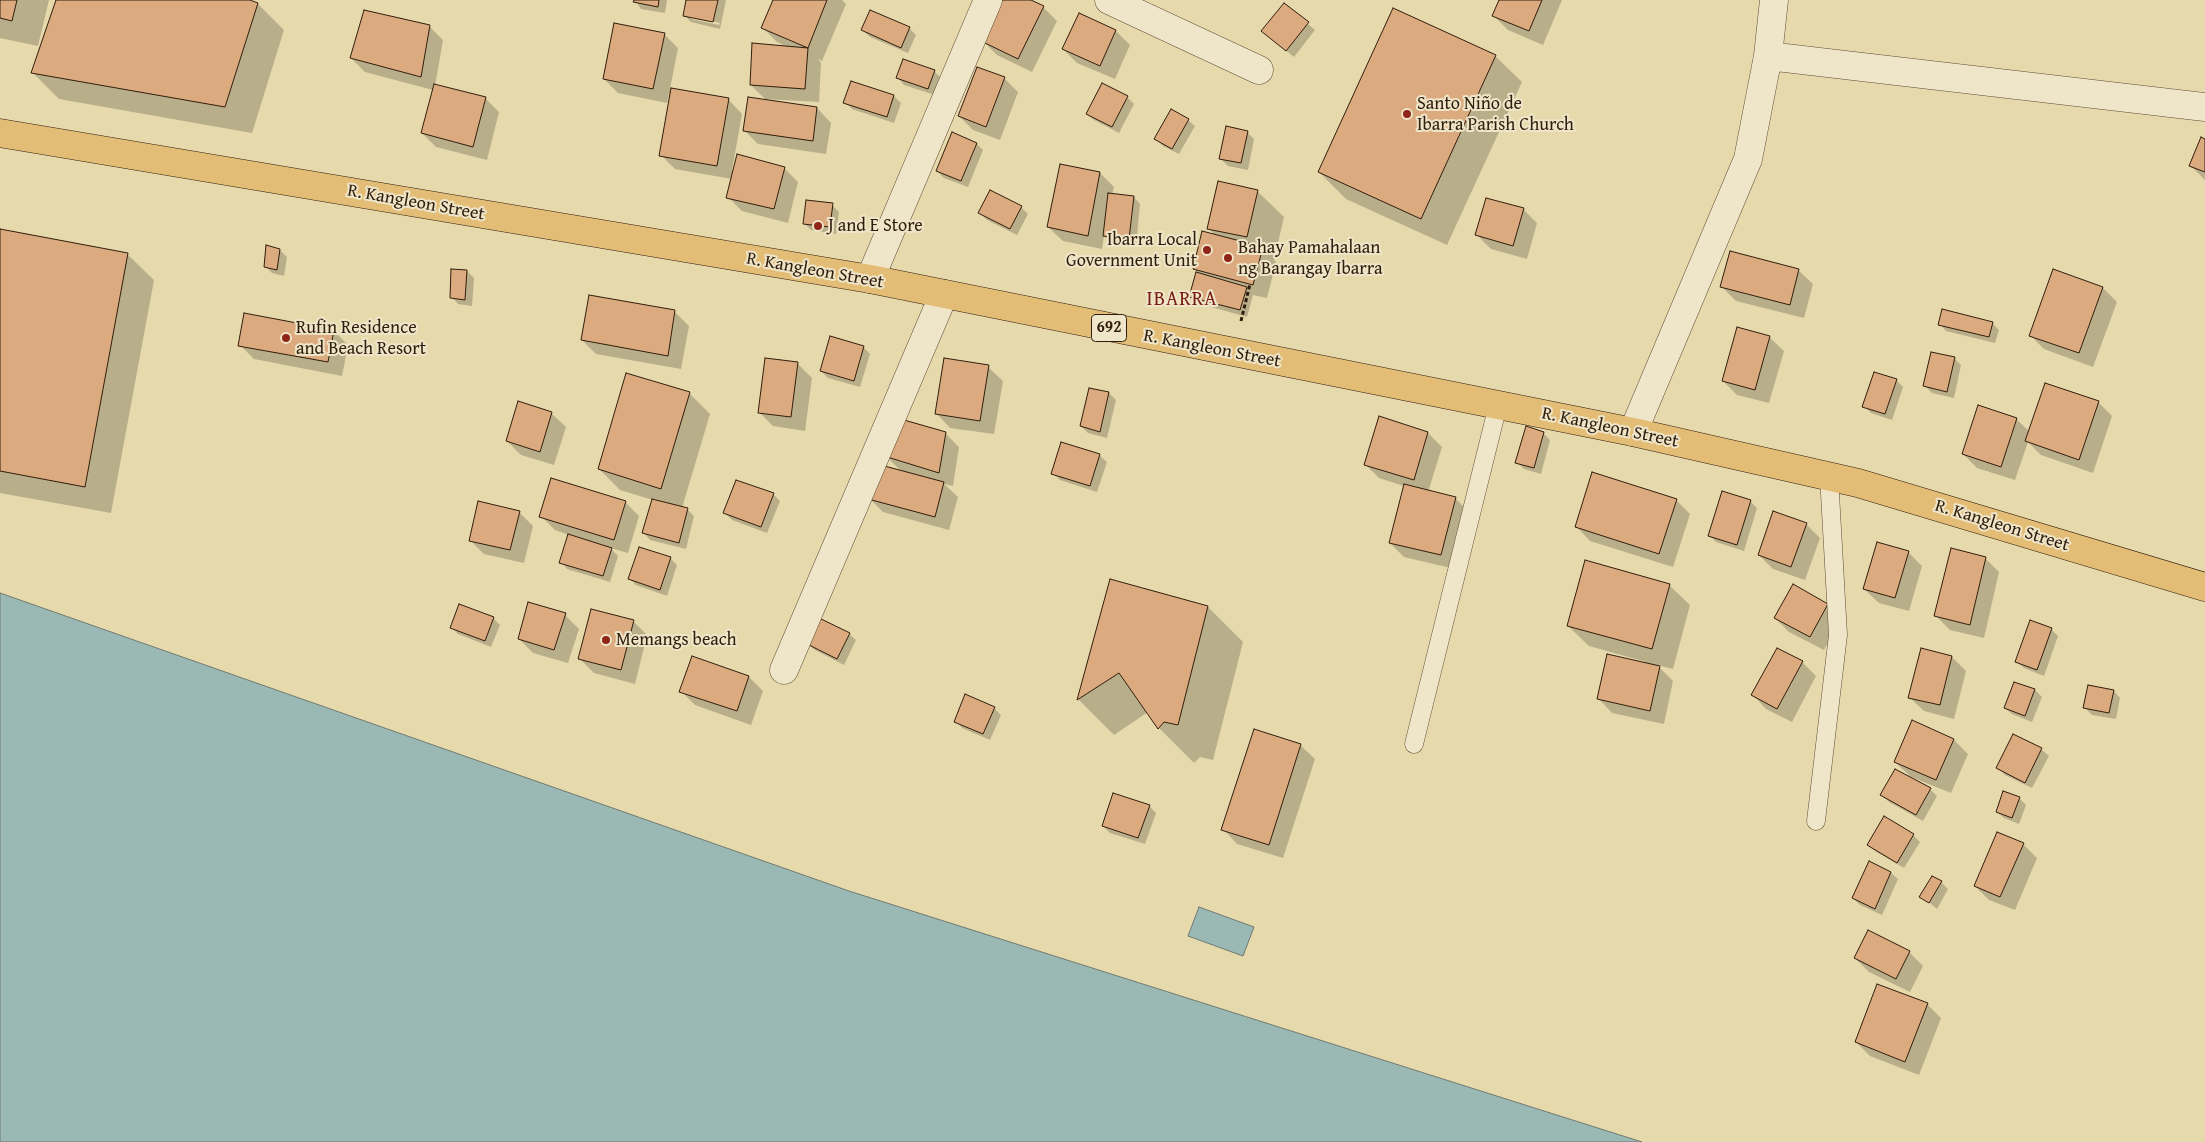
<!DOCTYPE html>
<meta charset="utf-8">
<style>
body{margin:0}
canvas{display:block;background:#e6d9ac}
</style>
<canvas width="2205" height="1142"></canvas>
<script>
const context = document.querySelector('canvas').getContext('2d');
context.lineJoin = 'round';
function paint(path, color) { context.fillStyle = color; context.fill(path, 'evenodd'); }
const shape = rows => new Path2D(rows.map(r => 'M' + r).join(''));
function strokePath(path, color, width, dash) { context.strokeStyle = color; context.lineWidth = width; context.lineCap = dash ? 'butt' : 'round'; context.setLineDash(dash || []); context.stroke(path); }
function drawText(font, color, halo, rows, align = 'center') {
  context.font = font + ' "Gentium Book Plus",serif'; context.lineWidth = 4; context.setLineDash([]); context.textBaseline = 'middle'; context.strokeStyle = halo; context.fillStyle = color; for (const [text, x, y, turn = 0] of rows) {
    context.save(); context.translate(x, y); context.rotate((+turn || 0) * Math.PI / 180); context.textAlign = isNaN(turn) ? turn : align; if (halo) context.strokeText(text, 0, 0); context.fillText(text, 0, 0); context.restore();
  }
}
const water = shape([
 [0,593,849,891,1642,1142,0,1142,0,593],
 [1199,907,1254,927,1243,956,1188,936,1199,907]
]);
paint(water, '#9ab8b4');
strokePath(water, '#707a71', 1);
paint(shape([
 [0,0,49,0,38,46,0,38],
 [57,0,246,0,258,4,284,30,252,133,59,99,32,72],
 [635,0,667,0,665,13,641,9],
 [688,0,726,0,720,29,691,22,684,15],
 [691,16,720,23,719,25,691,19],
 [774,0,842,0,846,4,822,61,818,59,821,63,819,102,765,99,751,85,788,47,777,42,763,28],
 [1004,0,1029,0,1043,7,1057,21,1032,72,997,55,983,41],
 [1500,0,1562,0,1543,45,1508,30,1494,16],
 [1284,4,1315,30,1294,57,1269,37],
 [429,26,443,40,435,86,485,98,499,112,487,160,436,147,422,133,433,90,365,72,351,58],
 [909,28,916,35,908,53,870,37,863,30],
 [1116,31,1130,45,1115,79,1077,63,1063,49],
 [664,34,678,48,670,89,728,99,742,114,732,170,784,168,798,182,788,223,742,211,728,197,732,179,675,169,661,155,671,94,669,93,667,103,618,93,604,79],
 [1495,56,1522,82,1447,245,1346,199,1319,172],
 [934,71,941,78,935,95,904,85,898,78],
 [1004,78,1018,92,1000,140,973,130,959,116],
 [851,83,894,96,901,103,894,123,852,109,845,102],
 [1127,97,1134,104,1119,133,1094,120,1087,114],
 [817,108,831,123,826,154,758,144,744,130],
 [1188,120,1195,126,1179,154,1163,146,1156,139],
 [1247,132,1254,139,1248,170,1228,166,1221,159],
 [2205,140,2205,180,2191,166],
 [977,144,983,150,968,187,944,178,937,171],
 [1100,173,1114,187,1112,195,1134,197,1140,204,1136,246,1112,243,1104,236,1102,249,1063,241,1048,227],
 [1257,191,1284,217,1274,260,1276,262,1267,298,1253,295,1247,317,1197,303,1191,296,1200,275,1194,269,1216,236,1208,228],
 [991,192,1022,208,1028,214,1017,235,987,220,980,213],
 [832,205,839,212,836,234,811,230,804,223],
 [1523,209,1537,223,1527,259,1491,249,1477,235],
 [0,231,127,254,154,280,111,513,0,493],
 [280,250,287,257,284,276,272,273,265,266],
 [1798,270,1813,284,1804,318,1736,301,1722,287],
 [467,271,474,278,472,306,458,304,452,297],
 [2054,271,2103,288,2117,302,2093,367,2044,349,2030,335],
 [675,312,689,326,681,369,596,354,582,340],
 [1992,323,1999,330,1995,343,1946,331,1940,324],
 [334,331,348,345,342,376,254,359,240,345],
 [1769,337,1784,351,1769,403,1737,395,1723,381],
 [863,347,870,354,860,387,828,378,821,371],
 [1954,358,1961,365,1954,398,1932,393,1925,386],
 [766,359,798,364,812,378,805,431,773,426,759,412],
 [988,367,1003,381,994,434,950,428,936,413],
 [1896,380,1903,387,1892,420,1871,413,1864,406],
 [1090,389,1109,393,1116,400,1107,438,1088,433,1081,426],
 [689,393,710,414,682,508,687,509,694,516,686,549,650,540,644,533,653,500,620,490,599,469],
 [2098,402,2112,416,2093,473,2041,455,2028,442,2015,480,1977,468,1963,454,2016,419,2030,432],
 [551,413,566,427,554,465,521,455,507,441],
 [1380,418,1428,433,1442,447,1428,492,1455,498,1469,512,1455,569,1404,557,1390,543,1404,486,1379,478,1365,464],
 [945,433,959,447,953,486,944,484,958,497,949,530,883,512,869,498,902,472,886,456],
 [1543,433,1550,440,1541,474,1524,469,1517,462],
 [1062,444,1100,456,1107,462,1097,492,1060,480,1053,473],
 [773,494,780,501,767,533,732,520,725,513],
 [1676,500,1690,514,1673,567,1590,541,1576,526],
 [1750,501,1757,508,1744,551,1716,542,1709,535],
 [625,502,639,516,628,553,610,548,618,556,610,582,567,569,561,562,569,535,555,530,541,516],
 [519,512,533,526,524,563,484,554,470,540],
 [1806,524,1820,538,1805,580,1773,569,1759,555],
 [1908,552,1922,566,1909,611,1879,603,1864,589],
 [670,558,677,565,667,596,636,585,629,578],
 [1985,558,1999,572,1984,638,1950,630,1936,616],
 [1111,581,1208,607,1243,642,1213,760,1200,757,1194,763,1159,728,1148,712,1114,735,1079,700],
 [1669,585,1690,605,1673,669,1657,665,1673,681,1664,724,1612,713,1598,698,1646,662,1589,646,1568,626],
 [1827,605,1841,619,1824,650,1789,632,1775,618],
 [565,615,579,629,568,663,533,653,519,639],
 [493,618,500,625,491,647,458,634,451,627],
 [633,621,647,635,635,684,594,673,580,659],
 [2051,629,2058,636,2044,676,2024,668,2017,662],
 [849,634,856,640,844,665,815,650,808,644],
 [1921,650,1952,657,1966,671,1954,719,1924,711,1909,697],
 [1802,662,1816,676,1792,722,1766,709,1752,694],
 [749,677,763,691,751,725,695,705,681,691],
 [2015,683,2035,690,2042,697,2032,722,2012,714,2005,708],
 [2114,691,2120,698,2116,719,2092,715,2085,708],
 [994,708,1001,715,990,740,962,728,956,721],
 [2014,736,2042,750,2049,756,2032,788,2005,775,1998,768],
 [1954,740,1968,754,1951,793,1911,777,1895,762],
 [1300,745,1315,759,1283,858,1237,844,1223,829],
 [1930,789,1937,796,1923,821,1889,802,1882,795],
 [2019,798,2026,805,2019,824,2004,818,1997,812],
 [1149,806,1156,813,1145,844,1110,833,1103,826],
 [1913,835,1920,842,1904,868,1875,851,1868,845],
 [2023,844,2037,858,2015,910,1989,900,1975,886],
 [1870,863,1891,873,1898,879,1882,915,1860,905,1853,898],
 [1941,882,1948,889,1937,909,1921,896],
 [1909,952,1923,966,1910,992,1869,972,1855,958],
 [1927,1004,1941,1018,1919,1075,1870,1056,1856,1042]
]), '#0003');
const building = shape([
 [0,0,17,0,12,21,0,18,0,0],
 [56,0,250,0,258,3,225,107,31,73,56,0],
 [634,0,659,0,658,7,633,2,634,0],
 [686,0,718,0,713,22,683,16,686,0],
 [773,0,827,0,808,48,761,28,773,0],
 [1002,0,1031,0,1044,6,1018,59,981,41,1002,0],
 [1499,0,1542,0,1529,31,1492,16,1499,0],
 [1284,3,1309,22,1286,51,1261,31,1284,3],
 [1393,8,1496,55,1421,219,1318,172,1393,8],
 [364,10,430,25,421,77,350,58,364,10],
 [870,10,910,27,901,48,861,30,870,10],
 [1079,13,1116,30,1100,66,1062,49,1079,13],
 [614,23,665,33,653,89,603,79,614,23],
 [752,43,808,48,805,89,750,85,752,43],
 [903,59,935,70,928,89,896,78,903,59],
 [977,67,1005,77,986,127,958,116,977,67],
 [851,81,894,95,887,117,843,103,851,81],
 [1102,83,1128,96,1112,127,1086,114,1102,83],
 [434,84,486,97,473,147,421,133,434,84],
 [671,88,729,98,717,166,659,156,671,88],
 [748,97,817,107,813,141,743,131,748,97],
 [1171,109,1189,119,1172,149,1154,139,1171,109],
 [1226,126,1248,131,1241,163,1219,159,1226,126],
 [952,132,977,143,961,181,936,171,952,132],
 [2201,137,2205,139,2205,172,2189,166,2201,137],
 [737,154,785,167,774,209,726,198,737,154],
 [1060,164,1100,172,1088,236,1047,227,1060,164],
 [1218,181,1258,190,1247,237,1207,229,1218,181],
 [990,190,1022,206,1010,229,978,213,990,190],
 [1108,193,1134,196,1129,239,1103,236,1108,193],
 [1486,198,1524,208,1513,246,1475,235,1486,198],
 [806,200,833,203,830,227,803,224,806,200],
 [0,229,128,253,85,487,0,471,0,229],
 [1202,231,1263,247,1253,285,1193,269,1202,231],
 [266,245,280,249,277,270,264,267,266,245],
 [1730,251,1799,269,1790,305,1720,287,1730,251],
 [451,269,467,270,465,300,450,298,451,269],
 [2053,269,2103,287,2079,353,2029,336,2053,269],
 [1196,272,1247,287,1240,310,1189,297,1196,272],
 [589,295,675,310,668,356,581,340,589,295],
 [1942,309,1993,322,1989,337,1938,325,1942,309],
 [244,313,334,330,328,362,238,346,244,313],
 [1737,327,1770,336,1755,390,1722,381,1737,327],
 [830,336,864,346,854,381,820,371,830,336],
 [1931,352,1955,357,1947,392,1923,386,1931,352],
 [765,358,798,362,791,417,758,413,765,358],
 [944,358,989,365,980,421,935,414,944,358],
 [1874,372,1897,379,1885,414,1862,407,1874,372],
 [626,373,690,392,661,489,598,469,626,373],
 [2045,383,2099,401,2079,460,2025,441,2045,383],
 [1089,388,1109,392,1100,432,1080,426,1089,388],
 [518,401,552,412,540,452,506,441,518,401],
 [1978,405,2017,418,2001,467,1962,454,1978,405],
 [1379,416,1428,432,1414,480,1364,465,1379,416],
 [897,418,946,432,939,473,884,456,897,418],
 [1526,426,1544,432,1534,468,1515,463,1526,426],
 [1061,442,1100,454,1090,486,1051,474,1061,442],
 [877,464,944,482,935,517,868,499,877,464],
 [1592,472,1677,499,1659,554,1575,527,1592,472],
 [551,478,626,501,614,540,539,517,551,478],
 [736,480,774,493,761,527,723,513,736,480],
 [1404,484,1456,497,1441,555,1389,543,1404,484],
 [1722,491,1751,500,1737,545,1708,536,1722,491],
 [652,499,688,508,679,543,642,533,652,499],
 [478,501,520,511,510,550,469,541,478,501],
 [1773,511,1807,523,1791,567,1758,555,1773,511],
 [568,534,612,548,603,576,559,563,568,534],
 [1877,542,1909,551,1895,598,1863,589,1877,542],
 [639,547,671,557,660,590,628,579,639,547],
 [1951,548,1986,557,1970,625,1934,616,1951,548],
 [1585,560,1670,584,1652,649,1567,626,1585,560],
 [1110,579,1208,606,1178,725,1164,722,1158,729,1119,673,1077,700,1110,579],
 [1793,584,1828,604,1810,637,1774,618,1793,584],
 [528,602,566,613,554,650,518,639,528,602],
 [459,604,494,617,485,641,450,628,459,604],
 [591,609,634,620,621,670,578,659,591,609],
 [819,618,850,633,837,659,807,644,819,618],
 [2030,620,2052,628,2037,670,2015,662,2030,620],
 [1777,648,1803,661,1777,709,1751,695,1777,648],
 [1921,648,1952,656,1940,705,1908,698,1921,648],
 [1607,654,1660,666,1650,711,1597,699,1607,654],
 [692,656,749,676,737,711,679,692,692,656],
 [2014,682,2035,689,2025,716,2004,708,2014,682],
 [2088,685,2114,690,2109,713,2083,708,2088,685],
 [965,694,995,707,983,734,954,722,965,694],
 [1912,720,1954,739,1936,780,1894,762,1912,720],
 [1254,729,1301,744,1269,845,1221,830,1254,729],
 [2013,734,2042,748,2025,783,1996,768,2013,734],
 [1895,769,1931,788,1916,815,1880,795,1895,769],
 [2003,791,2020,797,2012,818,1996,812,2003,791],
 [1113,793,1150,805,1138,838,1102,826,1113,793],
 [1884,816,1914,834,1897,863,1867,845,1884,816],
 [1997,832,2024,843,2000,897,1974,886,1997,832],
 [1869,861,1891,872,1875,909,1852,898,1869,861],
 [1932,876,1942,881,1929,903,1919,897,1932,876],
 [1868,930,1910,951,1896,979,1854,958,1868,930],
 [1877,984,1928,1003,1905,1062,1855,1042,1877,984]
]);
paint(building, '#dbaa7e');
strokePath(building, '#311d0d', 1);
const lane = shape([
 [1414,744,1498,405],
 [1816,821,1838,635,1829,476]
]);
const street = shape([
 [1109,0,1259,70],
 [1768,56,1774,0],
 [870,279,988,0],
 [1633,432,1748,159,1768,56,2205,107],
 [784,670,944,294]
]);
const primary = shape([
 [0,133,870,279,1633,432,1858,483,2205,587]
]);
strokePath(lane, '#5e4c35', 19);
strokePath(street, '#5e4c35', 29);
strokePath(primary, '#311d0d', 29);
strokePath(shape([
 [1241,321,1250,284]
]), '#311d0d', 3, [4, 2.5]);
strokePath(lane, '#efe6c9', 18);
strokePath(street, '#efe6c9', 28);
strokePath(primary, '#e3bc76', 28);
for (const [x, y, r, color] of [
 [1407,114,5,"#8f2418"],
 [818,226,5,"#8f2418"],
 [1207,250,5,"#8f2418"],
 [1228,258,5,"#8f2418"],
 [286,338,5,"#8f2418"],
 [606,640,5,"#8f2418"]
]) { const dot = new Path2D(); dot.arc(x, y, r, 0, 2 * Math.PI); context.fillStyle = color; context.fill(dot); strokePath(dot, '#efe6c9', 2); }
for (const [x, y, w] of [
 [1109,328,35]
]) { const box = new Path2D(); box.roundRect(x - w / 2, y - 13.5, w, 27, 4); context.fillStyle = '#efe6c9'; context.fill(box); strokePath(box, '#311d0d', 1); }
drawText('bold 16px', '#311d0d', null, [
 ["692",1109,328]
]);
drawText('18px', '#311d0d', '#efe6c9', [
 ["Santo Niño de",1417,104],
 ["Ibarra Parish Church",1417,125],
 ["J and E Store",828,226],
 ["Ibarra Local",1197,240,"right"],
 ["Government Unit",1197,261,"right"],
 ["Bahay Pamahalaan",1238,248],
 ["ng Barangay Ibarra",1238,269],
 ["Rufin Residence",296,328],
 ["and Beach Resort",296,349],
 ["Memangs beach",616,640]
], 'left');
drawText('18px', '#311d0d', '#efe6c9', [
 ["R. Kangleon Street",416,203,10],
 ["R. Kangleon Street",815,271,10],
 ["R. Kangleon Street",1212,349,11],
 ["R. Kangleon Street",1610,428,12],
 ["R. Kangleon Street",2002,526,17]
]);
context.letterSpacing = '1px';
drawText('20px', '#7a1f14', '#efe6c9', [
 ["IBARRA",1182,300]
]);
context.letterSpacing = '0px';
</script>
